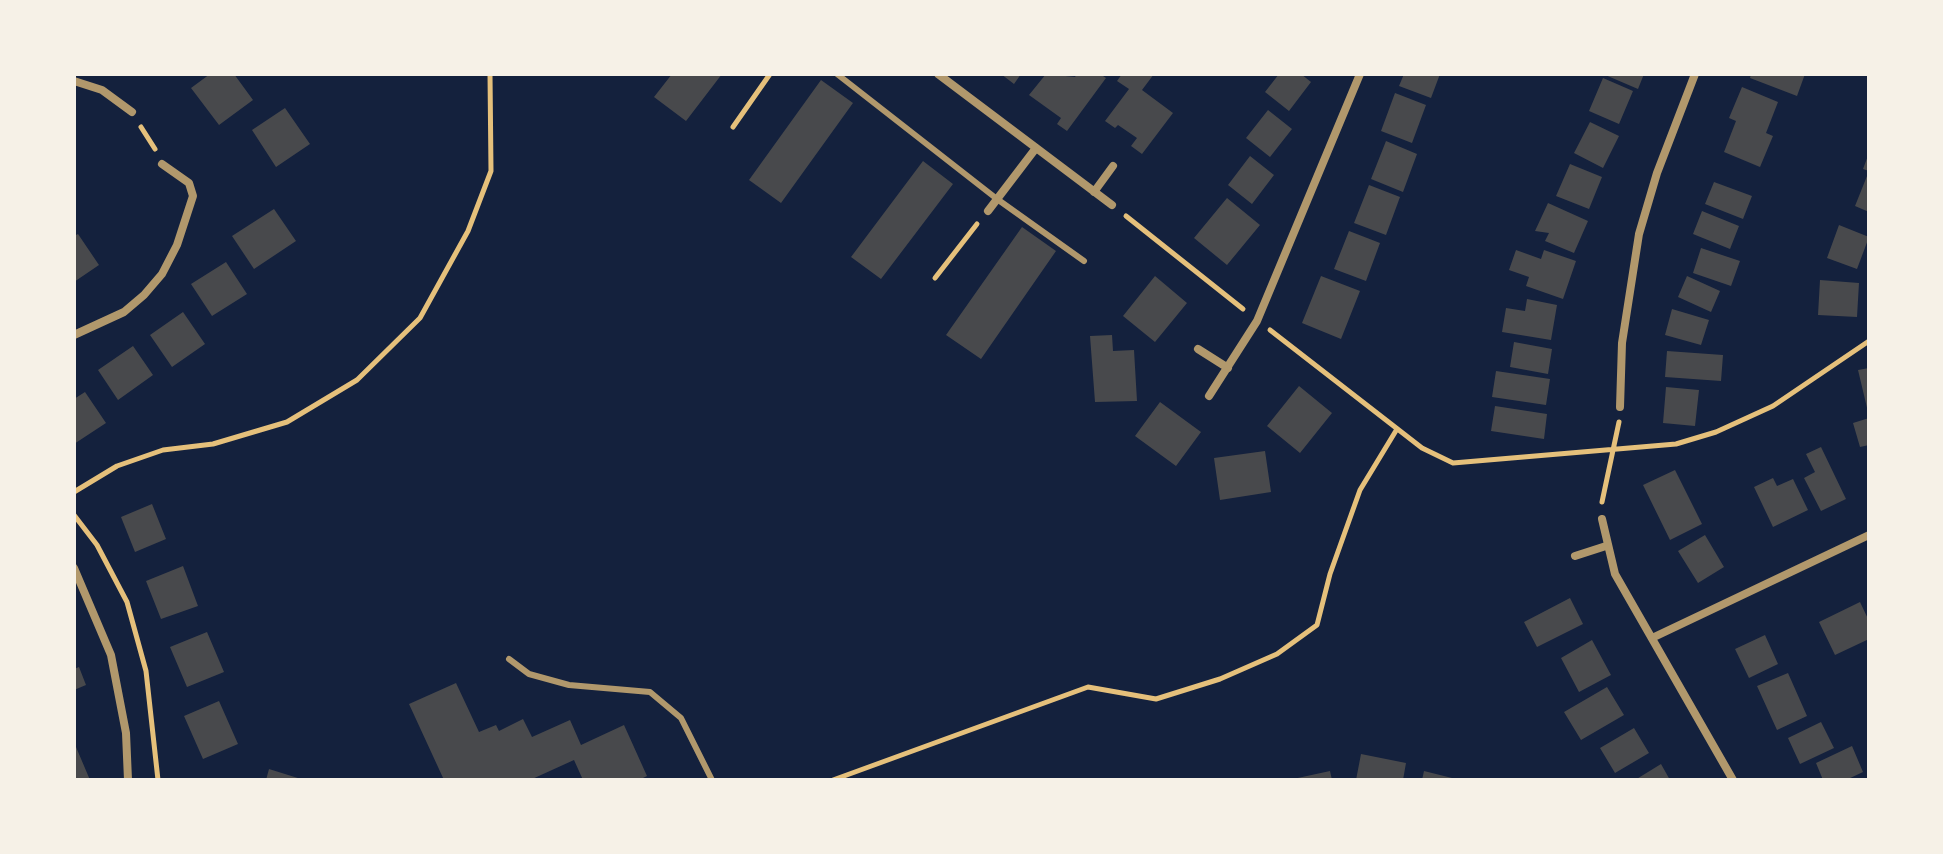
<!DOCTYPE html>
<style>
body{margin:0}
#map{position:relative;width:1943px;height:854px;overflow:hidden;background:#14213d;font-family:Raleway,sans-serif}
canvas{display:block}
.frame{position:absolute;inset:0;border:76px solid #f6f1e7;pointer-events:none}
</style>
<div id="map">
<canvas width="1943" height="854"></canvas>
<div class="frame"></div>
</div>
<script>
const context = document.querySelector('canvas').getContext('2d');
context.lineJoin = 'round';
function paint(path, color) { context.fillStyle = color; context.fill(path, 'evenodd'); }
const shape = rows => new Path2D(rows.map(r => 'M' + r).join(''));
function strokePath(path, color, width, dash) { context.strokeStyle = color; context.lineWidth = width; context.lineCap = dash ? 'butt' : 'round'; context.setLineDash(dash || []); context.stroke(path); }
paint(shape([
 [210,74,234,74,253,100,219,125,191,88],
 [672,74,722,74,686,121,654,97],
 [1001,74,1021,74,1014,84],
 [1046,74,1075,77,1077,74,1100,74,1106,78,1067,131,1057,124,1061,118,1029,95],
 [1122,74,1154,74,1142,90,1173,113,1142,154,1131,146,1137,138,1118,125,1115,128,1105,121,1129,89,1117,81],
 [1279,74,1301,74,1311,82,1289,111,1265,92],
 [1404,74,1440,74,1431,98,1399,86],
 [1603,74,1644,74,1638,89],
 [1751,74,1805,74,1797,96,1750,78],
 [1603,78,1633,91,1619,124,1589,111],
 [821,80,853,103,781,203,749,180],
 [1742,87,1778,102,1766,133,1773,136,1760,167,1724,152,1736,121,1729,118],
 [1395,93,1426,105,1412,143,1381,131],
 [285,108,310,144,276,167,252,130],
 [1268,110,1292,129,1270,157,1246,138],
 [1590,122,1619,136,1603,168,1574,153],
 [1386,141,1417,154,1403,192,1371,179],
 [1869,153,1869,212,1855,206,1869,171,1863,169],
 [1250,156,1274,175,1252,204,1228,185],
 [923,161,953,184,881,279,851,257],
 [1570,164,1602,177,1589,209,1556,196],
 [1714,182,1752,196,1743,219,1705,204],
 [1369,185,1400,197,1386,235,1354,223],
 [1227,198,1260,225,1227,265,1194,238],
 [1548,203,1588,221,1574,253,1545,241,1549,233,1535,231],
 [274,209,296,241,254,269,232,236],
 [1702,211,1739,226,1730,249,1693,234],
 [1839,225,1869,237,1857,269,1827,258],
 [1022,227,1056,251,981,359,946,335],
 [1349,231,1380,243,1366,281,1334,269],
 [78,234,99,265,74,282,74,236],
 [1701,248,1740,261,1731,286,1693,273],
 [1516,250,1541,259,1544,250,1576,261,1563,299,1526,286,1529,277,1509,270],
 [226,262,247,294,212,316,191,284],
 [1155,276,1187,303,1155,342,1123,316],
 [1321,276,1360,291,1341,339,1302,323],
 [1687,276,1720,291,1711,312,1678,297],
 [1820,280,1859,283,1857,317,1818,315],
 [1527,299,1557,305,1551,340,1502,332,1506,308,1525,311],
 [1672,309,1709,320,1701,345,1665,335],
 [183,312,205,344,172,367,150,335],
 [1112,335,1113,351,1134,350,1137,401,1095,402,1090,336],
 [1514,342,1552,349,1548,374,1510,367],
 [133,346,153,375,118,400,98,370],
 [1667,351,1723,355,1721,381,1665,377],
 [1869,368,1869,412,1868,412,1858,370],
 [1496,371,1550,379,1546,405,1492,397],
 [1299,386,1332,413,1300,453,1267,426],
 [1666,387,1699,390,1695,426,1663,423],
 [85,392,106,423,74,444,74,399],
 [1160,402,1201,432,1176,466,1135,436],
 [1495,406,1547,414,1544,439,1491,431],
 [1869,418,1869,445,1860,447,1853,423],
 [1821,447,1846,499,1821,511,1804,478,1815,472,1806,454],
 [1265,451,1271,492,1220,500,1214,458],
 [1675,470,1702,524,1670,540,1643,485],
 [1773,478,1777,486,1793,479,1808,510,1773,527,1754,487],
 [152,504,166,539,135,552,121,517],
 [1705,535,1724,567,1698,583,1678,551],
 [183,566,198,606,161,619,146,581],
 [1570,598,1583,624,1537,647,1524,622],
 [1860,602,1869,621,1869,639,1835,655,1819,622],
 [207,632,224,672,187,687,170,647],
 [1765,635,1778,664,1749,678,1735,649],
 [1592,640,1611,675,1579,692,1561,658],
 [79,667,86,685,74,690,74,669],
 [1788,673,1807,716,1777,730,1757,686],
 [456,683,479,732,496,725,499,731,523,719,532,737,570,720,581,745,624,725,647,776,639,780,583,780,574,760,530,780,444,780,409,704],
 [1607,687,1624,715,1581,740,1564,712],
 [219,701,238,744,203,759,184,716],
 [1821,722,1834,748,1800,764,1788,738],
 [1634,728,1649,753,1615,773,1600,748],
 [1852,746,1863,772,1846,780,1823,780,1816,763],
 [76,747,90,780,74,780],
 [1361,754,1406,763,1403,780,1356,780],
 [1661,764,1670,780,1635,780],
 [269,769,301,779,301,780,266,780],
 [1330,771,1332,780,1293,780,1293,779],
 [1424,771,1456,779,1456,780,1422,780]
]), '#48494c');
strokePath(shape([
 [141,127,155,149],
 [733,127,770,74],
 [1126,216,1243,309],
 [935,278,977,224],
 [1270,330,1422,448,1453,463,1676,444,1716,432,1773,406,1869,341],
 [74,492,117,466,163,450,213,444,287,422,357,380,420,318,468,231,491,171,490,74],
 [1602,502,1619,422],
 [74,515,97,545,127,602,146,671,158,780],
 [833,780,1088,687,1156,699,1220,679,1277,654,1317,625,1330,574,1360,490,1397,429]
]), '#e5c07b', 5);
strokePath(shape([
 [837,74,997,199,1084,261],
 [509,659,529,674,569,685,650,692,681,718,712,780]
]), '#b1986c', 6);
strokePath(shape([
 [938,74,1112,205],
 [74,81,102,90,132,112],
 [1094,192,1113,166],
 [988,211,1036,148],
 [74,335,124,312,144,295,162,274,177,245,193,196,189,183,162,164],
 [1198,349,1228,368],
 [1209,396,1257,321,1360,74],
 [1620,407,1622,343,1639,234,1657,173,1695,74],
 [1602,519,1615,574,1733,780],
 [1575,556,1606,546],
 [74,568,111,655,126,733,128,780],
 [1652,638,1869,535]
]), '#b1986c', 8);
</script>
